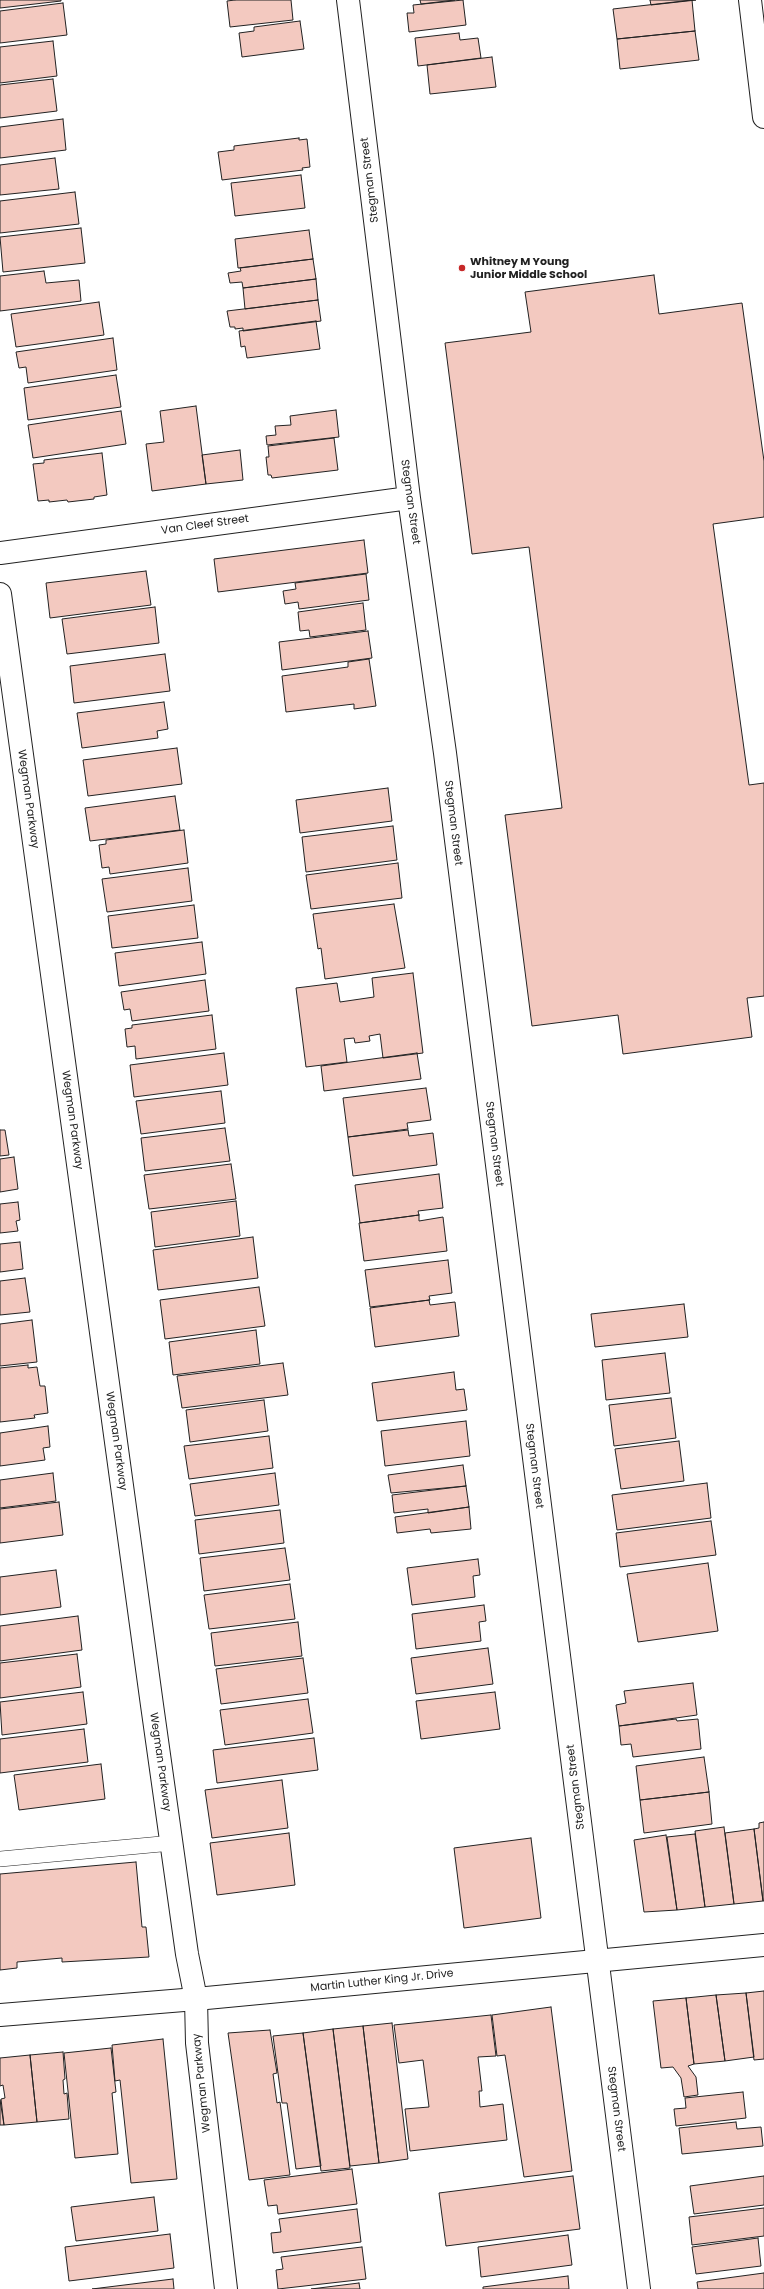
<!DOCTYPE html>
<style>
body{margin:0}
canvas{display:block;background:#fff}
</style>
<canvas width="764" height="2289"></canvas>
<script>
const context = document.querySelector('canvas').getContext('2d');
context.lineJoin = 'round';
function paint(path, color) { context.fillStyle = color; context.fill(path, 'evenodd'); }
const shape = rows => new Path2D(rows.map(r => 'M' + r).join(''));
function strokePath(path, color, width, dash) { context.strokeStyle = color; context.lineWidth = width; context.lineCap = dash ? 'butt' : 'round'; context.setLineDash(dash || []); context.stroke(path); }
function drawText(font, color, halo, rows, align = 'center') {
  context.font = font + ' Poppins,sans-serif'; context.lineWidth = 3; context.setLineDash([]); context.textBaseline = 'middle'; context.strokeStyle = halo; context.fillStyle = color; for (const [text, x, y, turn = 0] of rows) {
    context.save(); context.translate(x, y); context.rotate((+turn || 0) * Math.PI / 180); context.textAlign = isNaN(turn) ? turn : align; if (halo) context.strokeText(text, 0, 0); context.fillText(text, 0, 0); context.restore();
  }
}
const building = shape([
 [0,0,61,0,61,1,0,8,0,0],
 [235,0,291,0,293,20,230,27,227,1,235,0],
 [420,0,455,0,421,4,420,0],
 [463,0,466,25,409,32,407,13,414,13,413,5,463,0],
 [650,0,696,0,651,5,650,0],
 [692,0,695,31,617,39,613,9,692,0],
 [63,3,67,35,0,43,0,11,63,3],
 [300,21,304,49,242,57,239,33,254,31,254,27,300,21],
 [695,31,699,60,620,69,617,39,695,31],
 [459,33,460,40,478,38,481,58,418,66,415,38,459,33],
 [53,41,57,76,0,83,0,47,53,41],
 [492,57,496,87,430,94,427,65,492,57],
 [53,79,57,111,0,118,0,85,53,79],
 [63,119,66,150,0,158,0,127,63,119],
 [299,138,299,140,307,139,310,167,302,168,303,170,222,180,218,152,234,150,234,146,299,138],
 [55,158,59,189,0,195,0,165,55,158],
 [301,175,305,208,235,216,231,183,301,175],
 [75,192,79,224,0,233,0,201,75,192],
 [81,228,85,263,3,272,0,237,81,228],
 [309,230,313,259,238,268,235,239,309,230],
 [313,259,316,279,243,288,242,282,230,283,228,273,241,271,240,268,313,259],
 [44,271,46,283,79,280,81,301,0,311,0,276,44,271],
 [654,275,659,314,742,303,764,461,764,517,713,524,749,785,764,783,764,996,747,998,752,1037,623,1054,618,1015,532,1026,505,815,562,808,529,547,472,554,445,343,531,332,525,292,654,275],
 [316,279,318,300,245,309,243,288,316,279],
 [318,300,321,321,243,331,243,328,235,329,235,327,230,327,227,311,318,300],
 [99,302,104,335,16,347,11,314,99,302],
 [316,321,320,349,247,358,245,346,241,347,239,331,316,321],
 [113,338,117,370,28,383,26,367,19,368,16,352,113,338],
 [116,375,121,407,28,420,24,388,116,375],
 [196,406,206,484,152,491,146,444,164,442,160,411,196,406],
 [336,410,339,437,267,445,266,436,276,435,275,426,291,425,290,416,336,410],
 [121,411,126,444,33,458,28,425,121,411],
 [334,438,338,470,272,478,271,475,268,475,266,457,269,457,268,446,334,438],
 [240,450,243,480,206,484,202,455,240,450],
 [102,453,107,495,94,497,94,499,68,502,67,500,49,502,49,500,38,501,33,464,44,463,44,460,102,453],
 [364,540,368,573,218,592,214,559,364,540],
 [146,571,151,605,50,618,46,583,146,571],
 [366,574,369,600,299,609,298,602,285,604,283,591,296,589,295,583,366,574],
 [363,603,366,630,310,637,309,630,300,631,298,612,363,603],
 [155,607,159,643,67,654,62,619,155,607],
 [368,631,372,658,282,670,279,642,368,631],
 [165,654,170,691,74,703,70,666,165,654],
 [369,659,376,706,354,709,354,704,286,712,282,676,348,667,348,662,369,659],
 [164,702,168,729,157,731,158,738,82,748,77,713,164,702],
 [177,748,182,784,88,796,83,760,177,748],
 [388,788,392,821,300,833,296,800,388,788],
 [175,796,180,830,90,841,85,808,175,796],
 [393,826,397,860,306,872,302,837,393,826],
 [184,830,188,863,110,874,109,867,102,868,99,845,106,844,106,840,184,830],
 [398,863,402,898,311,909,306,875,398,863],
 [188,868,192,901,107,912,102,879,188,868],
 [394,904,405,968,325,979,321,948,318,949,313,914,394,904],
 [194,905,198,938,112,948,108,916,194,905],
 [202,942,206,974,119,986,115,953,202,942],
 [413,973,423,1053,383,1058,380,1034,369,1036,370,1041,355,1043,354,1038,344,1039,347,1062,306,1067,296,988,337,983,340,1002,374,997,372,978,413,973],
 [205,980,209,1011,132,1021,130,1009,124,1010,121,992,205,980],
 [212,1015,216,1049,136,1059,135,1046,127,1047,125,1029,132,1028,132,1025,212,1015],
 [224,1053,228,1085,134,1097,130,1065,224,1053],
 [417,1053,421,1079,324,1091,321,1066,417,1053],
 [426,1088,431,1120,407,1123,408,1129,348,1137,343,1098,426,1088],
 [221,1091,225,1123,141,1134,136,1101,221,1091],
 [225,1128,230,1161,145,1171,141,1138,225,1128],
 [0,1130,5,1130,9,1155,0,1156,0,1130],
 [408,1130,409,1136,433,1133,437,1165,353,1176,348,1137,408,1130],
 [14,1157,18,1189,0,1192,0,1159,14,1157],
 [231,1164,236,1199,149,1209,144,1175,231,1164],
 [439,1174,443,1208,418,1211,419,1215,360,1223,355,1185,439,1174],
 [236,1201,240,1236,155,1247,151,1212,236,1201],
 [18,1202,20,1220,16,1221,18,1231,0,1233,0,1204,18,1202],
 [419,1215,419,1221,443,1217,447,1251,364,1261,359,1223,419,1215],
 [253,1237,258,1278,158,1290,153,1250,253,1237],
 [20,1242,23,1269,0,1272,0,1244,20,1242],
 [448,1260,452,1293,429,1296,430,1300,370,1307,365,1270,448,1260],
 [25,1278,30,1312,0,1315,0,1281,25,1278],
 [259,1287,265,1326,165,1339,160,1300,259,1287],
 [429,1300,430,1305,455,1302,459,1336,375,1347,370,1308,429,1300],
 [684,1304,688,1337,595,1347,591,1314,684,1304],
 [32,1320,37,1362,0,1366,0,1324,32,1320],
 [256,1330,260,1364,173,1375,169,1342,256,1330],
 [665,1353,670,1393,606,1400,602,1360,665,1353],
 [283,1363,288,1395,182,1408,177,1376,283,1363],
 [28,1365,28,1368,37,1367,40,1386,45,1386,48,1413,34,1415,35,1418,0,1422,0,1368,28,1365],
 [454,1372,456,1390,464,1389,467,1410,377,1421,372,1383,454,1372],
 [671,1398,676,1438,614,1446,609,1405,671,1398],
 [264,1400,268,1431,190,1442,186,1410,264,1400],
 [466,1421,470,1456,385,1466,381,1431,466,1421],
 [48,1426,50,1447,43,1448,45,1460,0,1466,0,1433,48,1426],
 [269,1436,273,1468,189,1479,184,1446,269,1436],
 [679,1441,684,1481,621,1489,615,1449,679,1441],
 [463,1465,466,1486,391,1493,388,1475,463,1465],
 [53,1473,56,1501,0,1508,0,1480,53,1473],
 [275,1473,279,1505,195,1516,190,1484,275,1473],
 [707,1483,711,1518,617,1530,612,1495,707,1483],
 [466,1486,469,1507,428,1513,428,1509,394,1513,392,1495,466,1486],
 [59,1502,63,1535,0,1543,0,1509,59,1502],
 [469,1507,471,1529,431,1533,430,1529,397,1533,395,1517,469,1507],
 [280,1510,284,1543,199,1554,195,1520,280,1510],
 [711,1521,716,1555,620,1567,616,1533,711,1521],
 [285,1548,290,1580,204,1591,200,1558,285,1548],
 [478,1559,480,1575,473,1576,475,1597,412,1605,407,1568,478,1559],
 [708,1563,718,1631,638,1642,627,1574,708,1563],
 [56,1570,61,1607,0,1615,0,1577,56,1570],
 [290,1584,295,1619,209,1629,204,1595,290,1584],
 [484,1605,486,1621,479,1622,481,1641,416,1649,412,1614,484,1605],
 [78,1616,82,1650,0,1661,0,1626,78,1616],
 [298,1622,302,1656,215,1666,211,1633,298,1622],
 [488,1648,493,1684,416,1694,411,1658,488,1648],
 [77,1654,81,1687,0,1698,0,1663,77,1654],
 [303,1658,308,1693,221,1704,216,1669,303,1658],
 [693,1683,697,1715,619,1726,616,1705,626,1703,624,1691,693,1683],
 [83,1692,87,1724,2,1735,0,1702,83,1692],
 [495,1692,500,1729,421,1739,416,1701,495,1692],
 [308,1699,313,1733,225,1745,220,1710,308,1699],
 [676,1719,677,1721,698,1719,701,1749,633,1757,631,1744,621,1745,619,1726,676,1719],
 [84,1729,88,1762,0,1773,0,1739,84,1729],
 [314,1738,318,1770,217,1783,213,1750,314,1738],
 [704,1757,709,1792,640,1800,636,1766,704,1757],
 [101,1764,105,1799,19,1810,14,1775,101,1764],
 [282,1780,288,1828,212,1838,205,1790,282,1780],
 [709,1792,712,1824,644,1833,640,1800,709,1792],
 [764,1822,764,1901,763,1901,754,1829,759,1828,759,1823,764,1822],
 [724,1827,734,1904,705,1907,695,1831,724,1827],
 [754,1829,763,1901,734,1904,725,1833,754,1829],
 [289,1833,295,1885,217,1895,210,1843,289,1833],
 [695,1834,705,1907,677,1910,667,1837,695,1834],
 [666,1835,677,1910,644,1912,634,1840,666,1835],
 [531,1838,541,1918,464,1928,454,1848,531,1838],
 [136,1862,142,1927,146,1927,149,1957,62,1962,62,1958,17,1962,17,1968,0,1970,0,1874,136,1862],
 [764,1991,764,2059,754,2060,746,1993,764,1991],
 [746,1993,754,2057,725,2061,716,1995,746,1993],
 [716,1995,725,2061,694,2064,686,1998,716,1995],
 [686,1998,694,2064,688,2066,696,2077,698,2095,684,2097,681,2078,673,2067,661,2068,653,2001,686,1998],
 [551,2007,572,2171,524,2177,505,2055,497,2056,492,2015,551,2007],
 [491,2015,496,2056,478,2057,482,2091,479,2091,480,2107,503,2104,507,2140,410,2151,405,2109,429,2107,423,2060,399,2063,394,2025,491,2015],
 [392,2023,408,2159,379,2163,363,2026,392,2023],
 [363,2026,379,2163,350,2166,333,2029,363,2026],
 [333,2029,350,2168,321,2171,303,2033,333,2029],
 [270,2030,277,2073,273,2074,277,2103,280,2102,290,2175,249,2180,228,2033,270,2030],
 [303,2033,321,2166,296,2169,287,2103,282,2103,273,2036,303,2033],
 [163,2039,177,2179,131,2183,120,2080,115,2081,112,2045,163,2039],
 [111,2048,116,2092,112,2093,118,2154,75,2158,64,2053,111,2048],
 [63,2052,65,2079,63,2080,64,2094,67,2093,69,2119,37,2122,30,2055,63,2052],
 [30,2055,37,2122,4,2125,1,2099,5,2098,3,2085,0,2086,0,2058,30,2055],
 [743,2092,746,2118,676,2126,674,2109,686,2108,685,2098,743,2092],
 [0,2100,4,2125,0,2125,0,2100],
 [736,2122,737,2129,761,2127,763,2146,682,2154,679,2128,736,2122],
 [352,2169,357,2204,278,2214,277,2205,268,2206,264,2180,352,2169],
 [573,2176,580,2229,446,2246,439,2193,573,2176],
 [764,2176,764,2205,694,2214,690,2186,764,2176],
 [154,2197,158,2231,76,2241,71,2207,154,2197],
 [764,2208,764,2236,692,2245,689,2217,764,2208],
 [357,2209,361,2242,273,2253,271,2233,281,2232,279,2219,357,2209],
 [170,2234,174,2268,69,2281,65,2247,170,2234],
 [568,2235,572,2265,481,2277,478,2247,568,2235],
 [758,2238,761,2266,696,2274,692,2247,758,2238],
 [362,2247,366,2279,278,2289,276,2270,283,2269,281,2257,362,2247],
 [764,2273,764,2289,698,2289,697,2282,764,2273],
 [568,2276,569,2289,483,2289,483,2287,568,2276],
 [173,2279,174,2289,92,2289,173,2279],
 [359,2283,360,2289,311,2289,359,2283]
]);
paint(building, '#f3c9c0');
strokePath(building, '#222', 1);
const lane = shape([
 [0,1859,172,1843]
]);
const street = shape([
 [348,0,409,498,445,753,639,2289],
 [750,0,764,117],
 [0,553,409,498],
 [0,594,152,1705,187,1954,196,1999,197,2043,226,2289]
]);
const secondary = shape([
 [0,2015,196,1999,764,1945]
]);
strokePath(lane, '#222', 16);
strokePath(street, '#222', 24);
strokePath(secondary, '#222', 24);
strokePath(lane, '#fff', 15);
strokePath(street, '#fff', 22);
strokePath(secondary, '#fff', 22);
for (const [x, y, r, color] of [
 [462,268,4,"#c62828"]
]) { const dot = new Path2D(); dot.arc(x, y, r, 0, 2 * Math.PI); context.fillStyle = color; context.fill(dot); strokePath(dot, '#fff', 1.5); }
drawText('11px', '#222', '#fff', [
 ["Stegman Street",370,180,-97],
 ["Stegman Street",410,502,82],
 ["Van Cleef Street",205,525,-8],
 ["Wegman Parkway",28,799,82],
 ["Stegman Street",453,823,83],
 ["Wegman Parkway",72,1120,82],
 ["Stegman Street",494,1144,83],
 ["Wegman Parkway",116,1441,82],
 ["Stegman Street",534,1466,83],
 ["Wegman Parkway",160,1762,82],
 ["Stegman Street",576,1787,-97],
 ["Martin Luther King Jr. Drive",382,1981,-6],
 ["Wegman Parkway",202,2083,-96],
 ["Stegman Street",616,2109,83]
]);
drawText('bold 11px', '#222', '#fff', [
 ["Whitney M Young",470,262],
 ["Junior Middle School",470,275]
], 'left');
</script>
